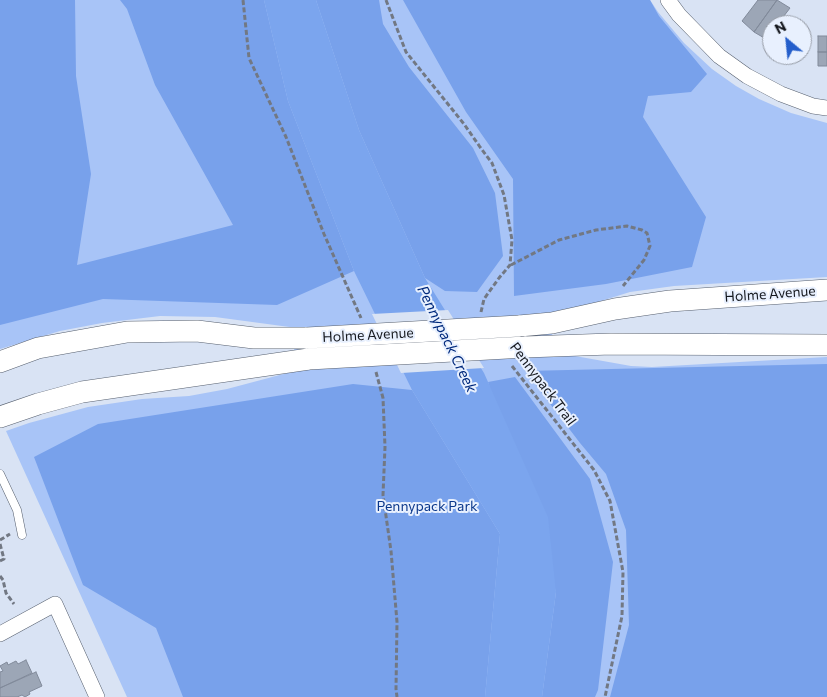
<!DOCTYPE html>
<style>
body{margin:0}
#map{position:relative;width:827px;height:697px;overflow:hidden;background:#d9e3f4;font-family:Commissioner,sans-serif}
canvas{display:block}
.north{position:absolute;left:762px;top:15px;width:50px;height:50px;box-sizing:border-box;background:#e8f0fe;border:1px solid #949aa4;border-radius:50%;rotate:332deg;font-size:14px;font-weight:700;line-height:20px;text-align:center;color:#15181e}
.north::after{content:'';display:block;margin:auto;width:18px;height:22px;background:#245ecb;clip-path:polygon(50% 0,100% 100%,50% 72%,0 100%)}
</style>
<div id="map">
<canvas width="827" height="697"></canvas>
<div class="north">N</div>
</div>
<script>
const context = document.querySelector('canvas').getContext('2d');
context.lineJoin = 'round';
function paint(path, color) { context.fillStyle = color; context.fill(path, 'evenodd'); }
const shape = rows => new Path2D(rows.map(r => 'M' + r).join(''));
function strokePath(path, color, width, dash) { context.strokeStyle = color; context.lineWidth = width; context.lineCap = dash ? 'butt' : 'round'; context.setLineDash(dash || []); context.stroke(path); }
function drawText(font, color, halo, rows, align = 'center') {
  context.font = font + ' Commissioner,sans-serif'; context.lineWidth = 4; context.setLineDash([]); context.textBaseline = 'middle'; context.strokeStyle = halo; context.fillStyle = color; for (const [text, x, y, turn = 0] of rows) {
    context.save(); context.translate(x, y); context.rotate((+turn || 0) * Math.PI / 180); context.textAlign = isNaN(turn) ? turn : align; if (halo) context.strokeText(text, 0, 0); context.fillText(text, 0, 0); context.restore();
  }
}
paint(shape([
 [0,0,650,0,658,12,684,43,712,69,736,86,759,99,791,113,827,123,827,277,674,286,630,292,585,306,561,310,545,355,575,356,631,366,652,367,827,357,827,697,127,697,6,431,29,423,88,407,142,399,189,396,227,389,291,372,297,328,215,317,160,316,102,323,60,331,0,349]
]), '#a8c4f7');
paint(shape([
 [0,0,75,0,76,76,91,174,77,265,233,225,155,85,127,9,120,0,264,0,288,101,354,271,277,305,103,299,0,325],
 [316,0,379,0,383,24,409,67,473,148,495,193,503,256,477,292,445,291,425,278,359,130],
 [403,0,650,0,659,16,707,74,691,92,648,96,643,117,706,217,692,267,606,284,514,296,513,179,466,112],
 [827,364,827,697,610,697,629,625,626,530,606,474,580,443,525,371],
 [515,377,590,479,613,562,598,690,595,697,542,697,556,592,488,382],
 [353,384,412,390,500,534,485,697,183,697,156,628,83,585,34,457,98,424]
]), '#78a1eb');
paint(shape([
 [264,0,316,0,359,130,425,278,484,373,548,517,556,592,542,697,485,697,500,534,412,390,354,271,288,101]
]), '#7ba5ee');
paint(shape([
 [448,310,484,368,401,373,372,314]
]), '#d9e3f4');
const building = shape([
 [758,0,777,0,754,32,742,21,758,0],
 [777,0,790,8,777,25,772,25,772,32,766,39,754,32,777,0],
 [818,36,827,36,827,52,818,52,818,36],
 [818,52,827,52,827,66,818,66,818,52],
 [26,660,32,673,0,688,0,672,3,671,0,666,7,662,8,665,16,661,18,664,26,660],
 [36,672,42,686,29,692,30,694,25,697,22,695,17,697,0,697,0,688,36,672]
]);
paint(building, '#9ca6b6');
strokePath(building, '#818a9a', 1);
const lane = shape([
 [0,474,17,510,22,535]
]);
const street = shape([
 [668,0,679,15,719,56,747,76,781,94,813,106,827,108],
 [0,634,55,604,97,697]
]);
const secondary = shape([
 [519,326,552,323,615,309,670,301,827,290],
 [525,347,611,344,827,345],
 [0,362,38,348,127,332,197,331,254,338,307,338],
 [0,417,38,404,82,392,309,359]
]);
strokePath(lane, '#57606f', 9);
strokePath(street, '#57606f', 16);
strokePath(secondary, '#57606f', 22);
strokePath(shape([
 [243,0,249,58,286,137,324,234,361,318],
 [386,0,406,52,464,124,480,147,492,163,504,195,512,240,510,265,499,278,484,299,481,312],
 [511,265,559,240,596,230,627,226,642,230,647,233,650,246,644,260,623,286],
 [512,366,594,470,610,501,623,572,622,616,605,697],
 [376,372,383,398,385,447,383,495,391,551,397,622,396,689,397,697],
 [0,540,10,534],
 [0,544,4,559,0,561],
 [0,576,3,580,6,593,14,604]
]), '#727883', 3, [5, 2.5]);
strokePath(lane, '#fff', 8);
strokePath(street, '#fff', 15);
strokePath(secondary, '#fff', 21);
const secondaryBridge = shape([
 [307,338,519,326],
 [309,359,525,347]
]);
strokePath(secondaryBridge, '#57606f', 22, []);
strokePath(secondaryBridge, '#fff', 21);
drawText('14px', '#15181e', '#e8f0fe', [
 ["Holme Avenue",770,294,-4],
 ["Holme Avenue",368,335,-3],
 ["Pennypack Trail",543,384,53]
]);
drawText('14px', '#0a378b', '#e8f0fe', [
 ["Pennypack Park",427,506]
]);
drawText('italic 15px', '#00297c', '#e8f0fe', [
 ["Pennypack Creek",447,339,64]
]);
</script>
